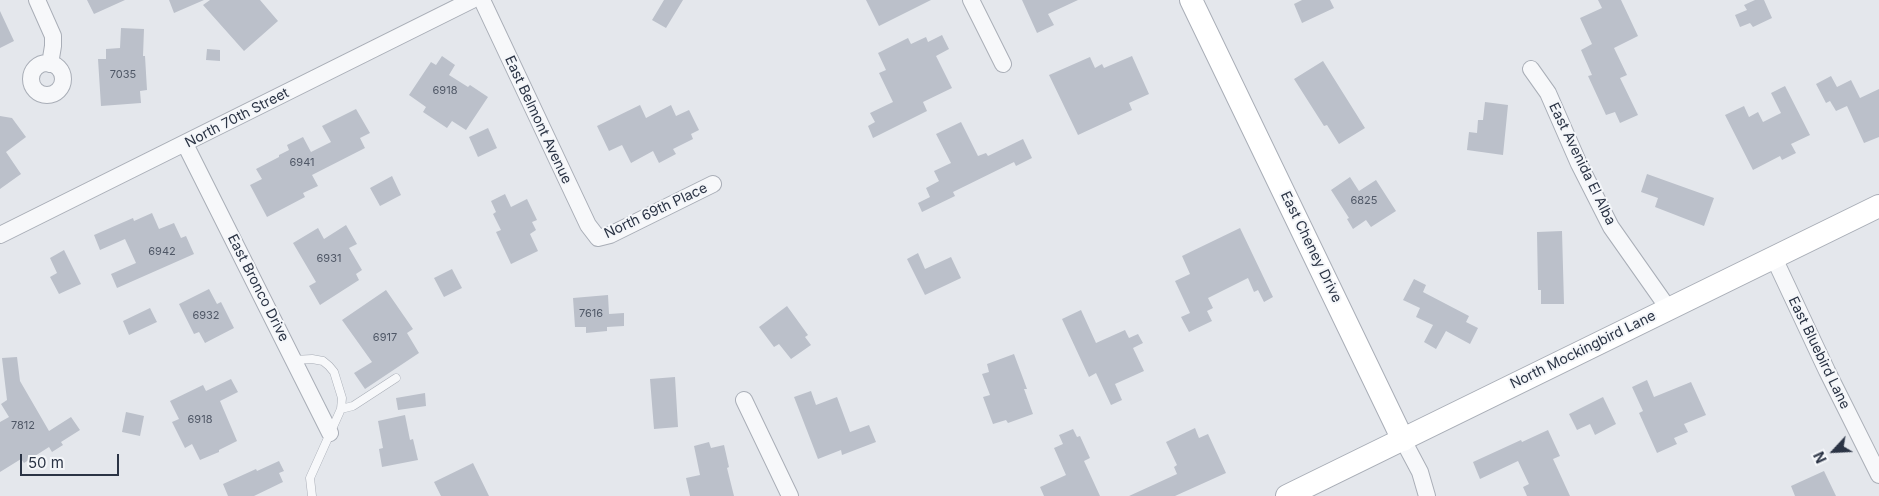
<!DOCTYPE html>
<style>
body{margin:0}
#map{position:relative;width:1879px;height:496px;overflow:hidden;background:#e4e7ec;font-family:Inter,sans-serif}
canvas{display:block}
.north{position:absolute;left:1809px;top:426px;width:50px;height:50px;-webkit-text-stroke:4px #f4f6f9;paint-order:stroke;rotate:245deg;font-size:14px;font-weight:700;line-height:20px;text-align:center;color:#2b3445}
.north::after{content:'';display:block;margin:auto;width:18px;height:22px;background:#2b3445;clip-path:polygon(50% 0,100% 100%,50% 72%,0 100%)}
.scale{position:absolute;left:20px;top:454px;width:99px;height:22px;box-sizing:border-box;border:2px solid #2b3445;border-top:0;padding-left:6px;font-size:15px;line-height:18px;white-space:nowrap;color:#2b3445;-webkit-text-stroke:4px #f4f6f9;paint-order:stroke}
</style>
<div id="map">
<canvas width="1879" height="496"></canvas>
<div class="north">N</div>
<div class="scale">50 m</div>
</div>
<script>
const context = document.querySelector('canvas').getContext('2d');
context.lineJoin = 'round';
function paint(path, color) { context.fillStyle = color; context.fill(path, 'evenodd'); }
const shape = rows => new Path2D(rows.map(r => 'M' + r).join(''));
function strokePath(path, color, width, dash) { context.strokeStyle = color; context.lineWidth = width; context.lineCap = dash ? 'butt' : 'round'; context.setLineDash(dash || []); context.stroke(path); }
function drawText(font, color, halo, rows, align = 'center') {
  context.font = font + ' Inter,sans-serif'; context.lineWidth = 4; context.setLineDash([]); context.textBaseline = 'middle'; context.strokeStyle = halo; context.fillStyle = color; for (const [text, x, y, turn = 0] of rows) {
    context.save(); context.translate(x, y); context.rotate((+turn || 0) * Math.PI / 180); context.textAlign = isNaN(turn) ? turn : align; if (halo) context.strokeText(text, 0, 0); context.fillText(text, 0, 0); context.restore();
  }
}
paint(shape([
 [87,0,125,0,94,14],
 [169,0,204,0,174,13],
 [210,0,260,0,278,21,244,51,203,5],
 [664,0,683,0,666,28,652,20],
 [866,0,931,0,879,26],
 [1022,0,1078,0,1048,14,1054,25,1037,33],
 [1302,0,1330,0,1334,8,1302,23,1294,4],
 [1598,0,1621,0,1638,36,1614,48,1627,75,1620,78,1638,115,1620,123,1615,112,1606,115,1588,76,1592,75,1581,50,1592,44,1580,18,1602,8],
 [1755,0,1764,0,1772,18,1753,27,1750,23,1740,27,1735,15,1747,10,1744,5],
 [0,11,14,41,0,48],
 [121,28,144,29,143,56,145,56,147,90,140,91,141,103,101,106,98,59,106,59,106,49,120,48],
 [942,35,949,49,936,56,952,88,923,102,927,111,873,138,868,126,875,122,870,113,893,102,879,73,886,70,878,53,908,38,911,44,926,37,928,42],
 [207,49,220,50,220,61,206,60],
 [442,56,455,65,449,75,468,87,470,85,488,97,466,130,452,121,447,128,423,112,426,107,409,95,431,62,436,65],
 [1132,56,1149,94,1129,103,1132,110,1078,135,1049,75,1090,57,1095,68,1102,64,1104,68],
 [1323,61,1365,128,1339,144,1327,125,1324,126,1294,79],
 [1831,76,1837,87,1851,80,1860,98,1879,89,1879,137,1864,143,1847,106,1836,111,1830,101,1826,103,1816,84],
 [1785,86,1810,135,1791,144,1796,153,1782,160,1780,156,1753,170,1725,115,1744,106,1749,117,1758,112,1763,122,1781,113,1771,93],
 [1485,102,1508,105,1503,155,1467,150,1469,132,1477,133,1478,120,1483,120],
 [640,105,646,118,671,105,676,116,689,110,699,130,691,134,693,139,673,149,676,154,659,163,653,151,631,163,622,145,609,151,597,126],
 [356,109,370,133,360,138,365,148,312,175,318,186,303,193,305,197,267,217,250,185,262,179,256,169,279,157,279,155,289,150,287,145,303,137,311,152,331,142,322,126],
 [0,116,12,118,26,137,6,152,21,174,0,189],
 [961,122,978,156,986,153,988,156,1023,139,1032,158,1016,166,1014,162,953,192,955,196,922,212,918,203,930,197,926,188,939,181,934,171,951,163,936,134],
 [488,128,497,148,478,157,469,137],
 [1647,174,1714,198,1704,226,1655,207,1658,198,1641,192],
 [392,176,401,195,380,206,370,188],
 [1350,177,1359,191,1376,180,1396,211,1371,227,1366,220,1353,229,1347,219,1349,218,1331,190],
 [505,194,511,207,527,199,537,220,532,222,536,230,530,234,538,251,511,264,496,232,501,230,493,214,496,212,491,201],
 [152,213,159,229,174,223,181,238,186,236,194,254,117,288,111,274,136,263,125,239,100,250,94,235,133,218,134,221],
 [346,225,357,244,349,248,362,270,356,274,359,280,320,305,309,286,316,282,293,243,318,228,324,239],
 [1240,228,1273,297,1264,302,1258,290,1254,292,1248,278,1208,298,1213,308,1207,311,1212,321,1189,332,1181,317,1190,313,1175,281,1190,274,1182,256],
 [1562,231,1564,304,1541,304,1541,290,1538,290,1537,232],
 [64,250,81,284,59,294,50,277,57,273,50,258],
 [918,253,925,269,951,257,961,278,925,295,907,259],
 [452,269,462,288,444,297,434,278],
 [1414,279,1426,285,1423,292,1469,316,1466,322,1478,328,1470,344,1446,331,1436,349,1424,342,1433,325,1416,317,1420,308,1403,300],
 [209,289,217,304,221,302,234,328,205,343,199,332,194,334,179,304],
 [386,290,413,329,407,333,419,353,365,389,354,373,372,362,342,320],
 [608,295,609,314,624,313,624,326,607,327,607,331,586,333,586,327,575,327,573,298],
 [787,306,808,335,805,337,811,345,791,359,779,344,774,347,759,327],
 [150,308,157,322,129,335,123,321],
 [1081,310,1096,343,1125,330,1129,338,1138,334,1143,343,1133,348,1144,371,1115,384,1122,400,1111,405,1096,373,1089,377,1062,319],
 [1014,354,1027,389,1024,389,1033,414,1008,423,1006,420,993,424,983,397,990,395,982,374,989,372,987,364],
 [17,357,20,381,49,431,71,417,80,430,61,442,63,445,52,452,49,447,24,463,21,459,0,472,0,422,9,417,1,404,7,400,2,358],
 [675,377,678,427,654,429,650,379],
 [231,379,238,392,220,401,237,441,219,450,219,452,200,460,192,444,185,448,172,422,179,419,170,401,203,385,206,391],
 [1647,380,1654,397,1691,382,1706,415,1684,424,1688,432,1674,438,1677,444,1657,453,1639,413,1643,411,1632,387],
 [811,391,816,405,837,397,850,432,869,425,876,442,842,455,841,450,818,459,794,397],
 [425,393,426,406,398,410,396,398],
 [1603,397,1616,424,1595,435,1590,424,1577,430,1569,414],
 [126,412,144,416,140,436,122,432],
 [405,415,410,440,413,439,418,460,382,467,379,449,383,448,378,421],
 [1195,428,1199,438,1208,434,1226,473,1175,496,1129,496,1177,474,1174,467,1177,465,1166,442],
 [1073,429,1077,437,1080,436,1090,458,1084,461,1100,496,1044,496,1040,487,1066,475,1054,448,1063,444,1059,435],
 [1548,430,1560,456,1553,459,1570,496,1527,496,1523,487,1529,484,1518,461,1480,479,1473,462,1521,440,1522,442],
 [709,442,711,448,724,445,729,467,727,468,734,496,690,496,686,478,700,475,694,446],
 [279,461,284,471,279,473,283,482,254,496,228,496,223,484,256,469,257,471],
 [473,463,489,496,441,496,434,482],
 [1824,471,1836,496,1795,496,1791,486]
]), '#bbc0ca');
const lane = shape([
 [294,360,312,359,323,361,329,366,334,372,342,398,341,409,310,478,312,496],
 [341,409,353,406,396,378]
]);
const street = shape([
 [37,0,53,36,53,46,50,64],
 [482,0,588,225,598,238,610,235,713,184],
 [971,0,1003,64],
 '31 79a16 16 0 1 1 32 0a16 16 0 1 1-32 0Z',
 [1531,69,1548,93,1579,164,1611,227,1668,308],
 [185,144,330,433],
 [0,235,472,0],
 [1774,258,1827,371,1879,475],
 [744,400,790,496],
 [1403,440,1420,472,1427,496]
]);
const secondary = shape([
 [1191,0,1403,440],
 [1287,496,1879,206]
]);
strokePath(lane, '#a9aeb7', 9);
strokePath(street, '#a9aeb7', 18);
strokePath(secondary, '#a9aeb7', 24);
strokePath(lane, '#f7f8fa', 8);
strokePath(street, '#f7f8fa', 16);
strokePath(secondary, '#fff', 22);
drawText('11px', '#4f5766', null, [
 ["7035",123,75],
 ["6918",445,91],
 ["6941",302,163],
 ["6825",1364,201],
 ["6942",162,252],
 ["6931",329,259],
 ["7616",591,314],
 ["6932",206,316],
 ["6917",385,338],
 ["6918",200,420],
 ["7812",23,426]
]);
drawText('14px', '#2b3445', '#f4f6f9', [
 ["North 70th Street",237,118,-27],
 ["East Belmont Avenue",538,120,65],
 ["East Avenida El Alba",1582,164,64],
 ["North 69th Place",656,211,-25],
 ["East Cheney Drive",1311,247,64],
 ["East Bronco Drive",258,288,63],
 ["North Mockingbird Lane",1583,350,-26],
 ["East Bluebird Lane",1819,353,64]
]);
</script>
